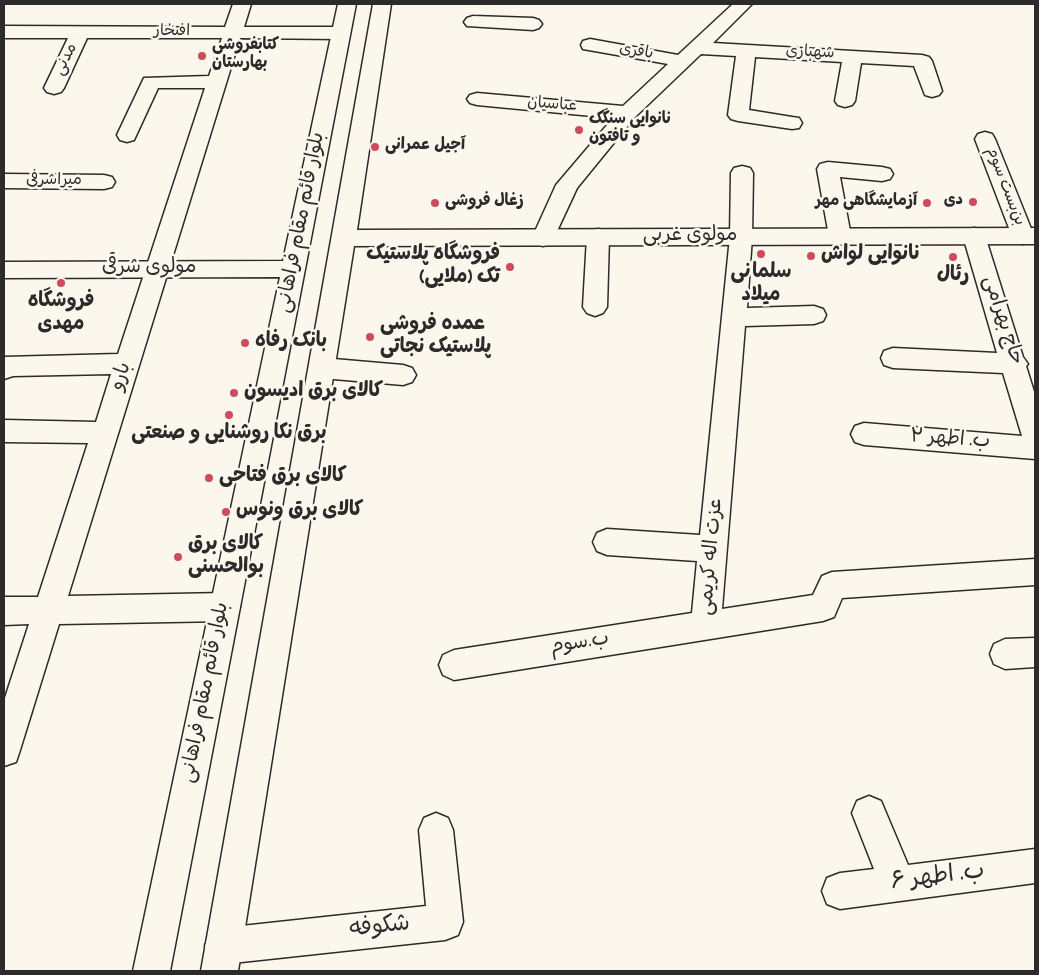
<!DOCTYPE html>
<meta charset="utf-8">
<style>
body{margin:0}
#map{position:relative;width:1039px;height:975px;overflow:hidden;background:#fbf7ec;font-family:Dekko,sans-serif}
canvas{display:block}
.frame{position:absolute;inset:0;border:5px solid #2b2b2b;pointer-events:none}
</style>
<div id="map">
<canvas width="1039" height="975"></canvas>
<div class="frame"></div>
</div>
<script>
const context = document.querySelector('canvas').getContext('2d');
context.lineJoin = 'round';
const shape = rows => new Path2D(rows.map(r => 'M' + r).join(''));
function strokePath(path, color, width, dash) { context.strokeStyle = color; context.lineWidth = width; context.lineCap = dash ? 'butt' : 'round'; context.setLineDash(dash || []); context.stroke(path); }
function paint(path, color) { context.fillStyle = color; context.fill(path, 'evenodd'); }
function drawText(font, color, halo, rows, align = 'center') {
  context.font = font + ' Dekko,"Playpen Sans Arabic",sans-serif'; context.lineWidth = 5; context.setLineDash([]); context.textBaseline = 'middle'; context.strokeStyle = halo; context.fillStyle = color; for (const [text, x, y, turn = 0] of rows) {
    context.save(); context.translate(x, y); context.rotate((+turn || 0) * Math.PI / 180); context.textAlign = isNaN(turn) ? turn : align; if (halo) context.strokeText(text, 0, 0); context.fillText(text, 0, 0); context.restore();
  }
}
const street = shape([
 [233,4,251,4,244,27,341,27,348,29,350,33,348,37,341,39,240,38,68,596,225,593,236,597,240,607,236,617,225,621,59,624,20,750,16,762,4,766,4,701,29,624,4,625,4,597,38,597,88,443,4,442,4,420,96,422,111,374,13,376,4,379,4,357,118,354,205,88,158,88,134,140,127,142,120,140,117,135,144,78,209,76,222,38,87,38,64,88,61,92,54,94,47,92,44,88,68,38,4,38,4,26,225,27,233,4],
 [733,4,752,4,713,43,922,55,929,57,932,61,942,91,939,95,932,97,925,95,914,66,861,63,855,101,852,105,845,107,838,105,835,101,842,62,755,57,749,110,792,117,799,118,802,123,799,128,792,129,738,121,731,119,728,115,736,56,701,54,635,117,577,188,551,244,543,246,535,244,532,238,556,185,613,118,477,105,470,103,467,99,470,95,477,93,623,106,668,64,583,49,581,45,583,41,590,39,678,55,733,4],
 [473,16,533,18,539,20,542,24,539,28,533,30,467,26,464,22,467,18,473,16],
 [985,132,992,134,995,139,1034,236,1031,242,1023,244,1015,242,1012,236,975,139,978,134,985,132],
 [828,162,882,167,890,169,893,174,890,179,882,181,840,177,851,236,848,242,840,244,832,242,829,236,817,169,820,164,828,162],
 [742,166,750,168,753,173,752,237,747,308,814,306,823,309,826,315,823,321,814,324,745,326,722,609,813,595,822,576,832,572,1035,559,1035,585,842,598,834,617,823,621,454,680,443,675,439,665,443,655,454,650,692,613,697,561,607,555,597,551,593,542,597,533,607,529,700,535,730,237,731,173,734,168,742,166],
 [4,174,104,175,112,177,115,182,112,187,104,189,4,188,4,174],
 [974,228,982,230,985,236,1023,357,1028,364,1026,366,1035,395,1035,459,864,445,855,442,851,434,855,426,864,423,1022,436,1003,373,893,368,884,365,881,358,884,351,893,348,997,353,963,236,966,230,974,228],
 [598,229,606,231,609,237,607,307,603,313,595,316,587,313,583,307,587,237,590,231,598,229],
 [322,358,403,365,412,368,416,375,412,382,403,385,322,378,313,375,309,368,313,361,322,358],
 [1035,638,1035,667,1005,669,994,664,990,654,994,644,1005,639,1035,638],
 [869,796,881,801,908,865,1035,849,1035,883,840,909,827,904,822,891,827,878,840,873,874,869,852,813,857,801,869,796],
 [436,813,448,818,453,830,463,922,458,935,445,940,223,964,210,959,205,946,210,933,223,928,426,906,419,830,424,818,436,813]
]);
const secondary = shape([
 [338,4,356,4,170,971,133,971,280,277,4,278,4,262,283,261,338,4],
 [373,4,391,4,357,230,1035,228,1035,244,354,246,238,971,201,971,373,4]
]);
strokePath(street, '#2b2b2b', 3);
strokePath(secondary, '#2b2b2b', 3);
paint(street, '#fbf7ec');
paint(secondary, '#fbf7ec');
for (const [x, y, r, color] of [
 [202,56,5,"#d1495b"],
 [579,130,5,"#d1495b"],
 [375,147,5,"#d1495b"],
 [973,202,5,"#d1495b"],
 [435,203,5,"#d1495b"],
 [927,203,5,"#d1495b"],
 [761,254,5,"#d1495b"],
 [811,256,5,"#d1495b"],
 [953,257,5,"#d1495b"],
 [510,267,5,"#d1495b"],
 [61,283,5,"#d1495b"],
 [370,337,5,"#d1495b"],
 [245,343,5,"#d1495b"],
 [234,393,5,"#d1495b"],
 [229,415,5,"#d1495b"],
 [209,478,5,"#d1495b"],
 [226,512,5,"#d1495b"],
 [178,557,5,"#d1495b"]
]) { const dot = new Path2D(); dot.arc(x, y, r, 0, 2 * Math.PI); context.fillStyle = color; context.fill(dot); strokePath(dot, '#fbf7ec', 2); }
drawText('16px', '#2b2b2b', '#fbf7ec', [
 ["افتخار",172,33],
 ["باقری",636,53,10],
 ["شهبازی",810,54,3],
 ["مدنی",67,60,-64],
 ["عباسیان",552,106,5],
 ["میراشرفی",54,182],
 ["بن‌بست سوم",1004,187,69]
]);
drawText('bold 16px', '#2b2b2b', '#fbf7ec', [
 ["کتابفروشی",212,47],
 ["بهارستان",212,65],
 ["نانوایی سنگک",589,121],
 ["و تافتون",589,139],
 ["آجیل عمرانی",385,147],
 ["دی",963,202,"right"],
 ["زغال فروشی",445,203],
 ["آزمایشگاهی مهر",917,203,"right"]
], 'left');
drawText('20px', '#2b2b2b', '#fbf7ec', [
 ["بلوار قائم مقام فراهانی",303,223,-79],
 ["مولوی غربی",690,237],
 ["مولوی شرقی",149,269],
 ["حاج بهرامی",1001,321,72],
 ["بارو",123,377,-72],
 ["ب. اطهر ۲",950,441,4],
 ["عزت اله کریمی",713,557,-85],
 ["ب.سوم",580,645,-9],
 ["بلوار قائم مقام فراهانی",207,693,-79]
]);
drawText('bold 20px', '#2b2b2b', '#fbf7ec', [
 ["فروشگاه پلاستیک",500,256,"right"],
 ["تک (ملایی)",500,279,"right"],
 ["نانوایی لواش",821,256],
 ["سلمانی",761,274,"center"],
 ["میلاد",761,297,"center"],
 ["رئال",953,277,"center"],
 ["فروشگاه",61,303,"center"],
 ["مهدی",61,326,"center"],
 ["عمده فروشی",380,326],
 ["پلاستیک نجاتی",380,349],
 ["بانک رفاه",255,343],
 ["کالای برق ادیسون",244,393],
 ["برق نکا روشنایی و صنعتی",229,435,"center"],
 ["کالای برق فتاحی",219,478],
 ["کالای برق ونوس",236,512],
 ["کالای برق",188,546],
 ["بوالحسنی",188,569]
], 'left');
drawText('24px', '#2b2b2b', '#fbf7ec', [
 ["ب. اطهر ۶",938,879,-7],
 ["شکوفه",380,929,-6]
]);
</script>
